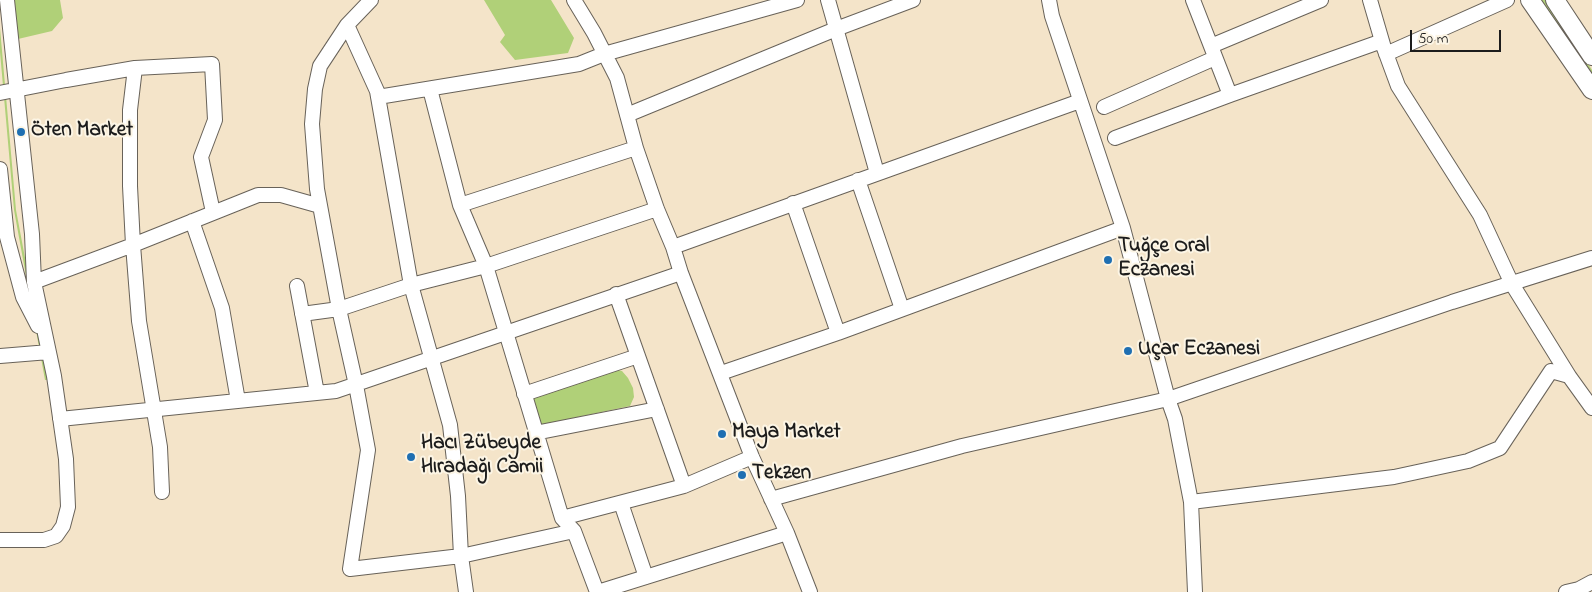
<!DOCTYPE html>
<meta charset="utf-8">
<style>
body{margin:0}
#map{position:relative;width:1592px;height:592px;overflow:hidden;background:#f4e4c9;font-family:"Indie Flower",sans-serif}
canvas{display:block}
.scale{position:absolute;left:1410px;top:30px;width:91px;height:22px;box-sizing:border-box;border:2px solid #1c1c1c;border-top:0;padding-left:6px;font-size:15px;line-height:18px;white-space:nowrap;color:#1c1c1c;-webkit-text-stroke:4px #fcf5e5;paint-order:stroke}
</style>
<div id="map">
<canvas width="1592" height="592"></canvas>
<div class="scale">50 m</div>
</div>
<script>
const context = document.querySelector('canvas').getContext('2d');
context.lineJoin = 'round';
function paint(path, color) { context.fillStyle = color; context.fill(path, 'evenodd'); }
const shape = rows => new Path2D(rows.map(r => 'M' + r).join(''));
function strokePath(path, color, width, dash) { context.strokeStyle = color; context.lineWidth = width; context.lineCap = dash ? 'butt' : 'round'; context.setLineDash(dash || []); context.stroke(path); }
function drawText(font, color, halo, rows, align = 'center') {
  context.font = font + ' "Indie Flower",sans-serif'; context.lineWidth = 4; context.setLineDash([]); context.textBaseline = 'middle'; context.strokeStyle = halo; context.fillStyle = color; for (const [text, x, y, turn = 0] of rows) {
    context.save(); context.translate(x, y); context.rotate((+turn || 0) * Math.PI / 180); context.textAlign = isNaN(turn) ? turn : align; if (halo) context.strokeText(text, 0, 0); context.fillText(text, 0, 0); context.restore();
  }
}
paint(shape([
 [14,0,60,0,63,18,52,31,18,39],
 [484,0,551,0,574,38,568,53,515,60,500,42,505,35],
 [1541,0,1545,0,1568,33,1592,70,1592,77],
 [0,28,16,210,48,380,45,380,14,210,0,52],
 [617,370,622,371,628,378,633,388,634,397,630,406,535,426,526,398]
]), '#b0d078');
const minor = shape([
 [371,0,347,25,320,66,315,89,312,124,317,189,339,309,356,385,368,450,350,569,461,556,466,592],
 [574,0,594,33,617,78,636,148,657,209,673,247,681,273,752,457,787,533,810,592],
 [828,0,877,173],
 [1049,0,1052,16,1123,228,1168,399,1175,419,1191,502],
 [1193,0,1230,95],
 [1370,0,1384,48,1398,86,1480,215,1512,284,1569,376],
 [347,25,377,91,411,285,450,425,458,496,461,556,574,531],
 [1211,46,1321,0],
 [1386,54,1507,0],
 [135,68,130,110,130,186,133,245,139,321,160,447,162,492],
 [430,89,460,205,486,266,562,518,574,531,597,592],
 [0,93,66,80,135,68,212,64,215,120,201,157,213,212],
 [378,97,579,64,604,54,797,0],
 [1104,107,1215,58],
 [627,115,836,29,913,0],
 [1115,138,1230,95,1382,41],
 [0,169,7,237,23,297,38,326],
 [858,180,902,309],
 [793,203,838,333],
 [460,205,636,148],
 [192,221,222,308,238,401],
 [673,247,1080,101],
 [34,282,133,245,258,195,281,195,320,206],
 [297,286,317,393],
 [616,294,684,486],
 [302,314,339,309,411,285,486,266,657,209],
 [0,356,49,352],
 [721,373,838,333,1123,228],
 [524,394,638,356],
 [60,419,336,391,681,273],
 [535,433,657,409],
 [771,499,962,446,1168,399,1452,302,1592,258],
 [621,503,646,577],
 [562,518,684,486,752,457],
 [0,540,44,540,56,536,63,526,68,507,66,459,54,376,34,282,32,234,7,0],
 [598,592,787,533],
 [1195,592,1191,502,1394,477,1468,461,1500,448,1551,371,1569,376,1592,408],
 [1566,592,1579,589,1592,582]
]);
const major = shape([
 [1530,0,1592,90],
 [1555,0,1592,56]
]);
strokePath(minor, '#686259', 16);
strokePath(major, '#686259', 20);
strokePath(minor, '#fff', 14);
strokePath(major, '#fff', 18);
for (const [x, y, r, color] of [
 [21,132,5,"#1f6fb2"],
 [1108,260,5,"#1f6fb2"],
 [1128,351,5,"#1f6fb2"],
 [722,434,5,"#1f6fb2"],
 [411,457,5,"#1f6fb2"],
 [742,475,5,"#1f6fb2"]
]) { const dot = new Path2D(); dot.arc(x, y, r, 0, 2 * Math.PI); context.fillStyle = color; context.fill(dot); strokePath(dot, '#fcf5e5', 2); }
drawText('bold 21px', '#1c1c1c', '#fcf5e5', [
 ["Öten Market",31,132],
 ["Tuğçe Oral",1118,248],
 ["Eczanesi",1118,272],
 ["Uçar Eczanesi",1138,351],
 ["Maya Market",732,434],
 ["Hacı Zübeyde",421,445],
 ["Hıradağı Camii",421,469],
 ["Tekzen",752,475]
], 'left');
</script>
